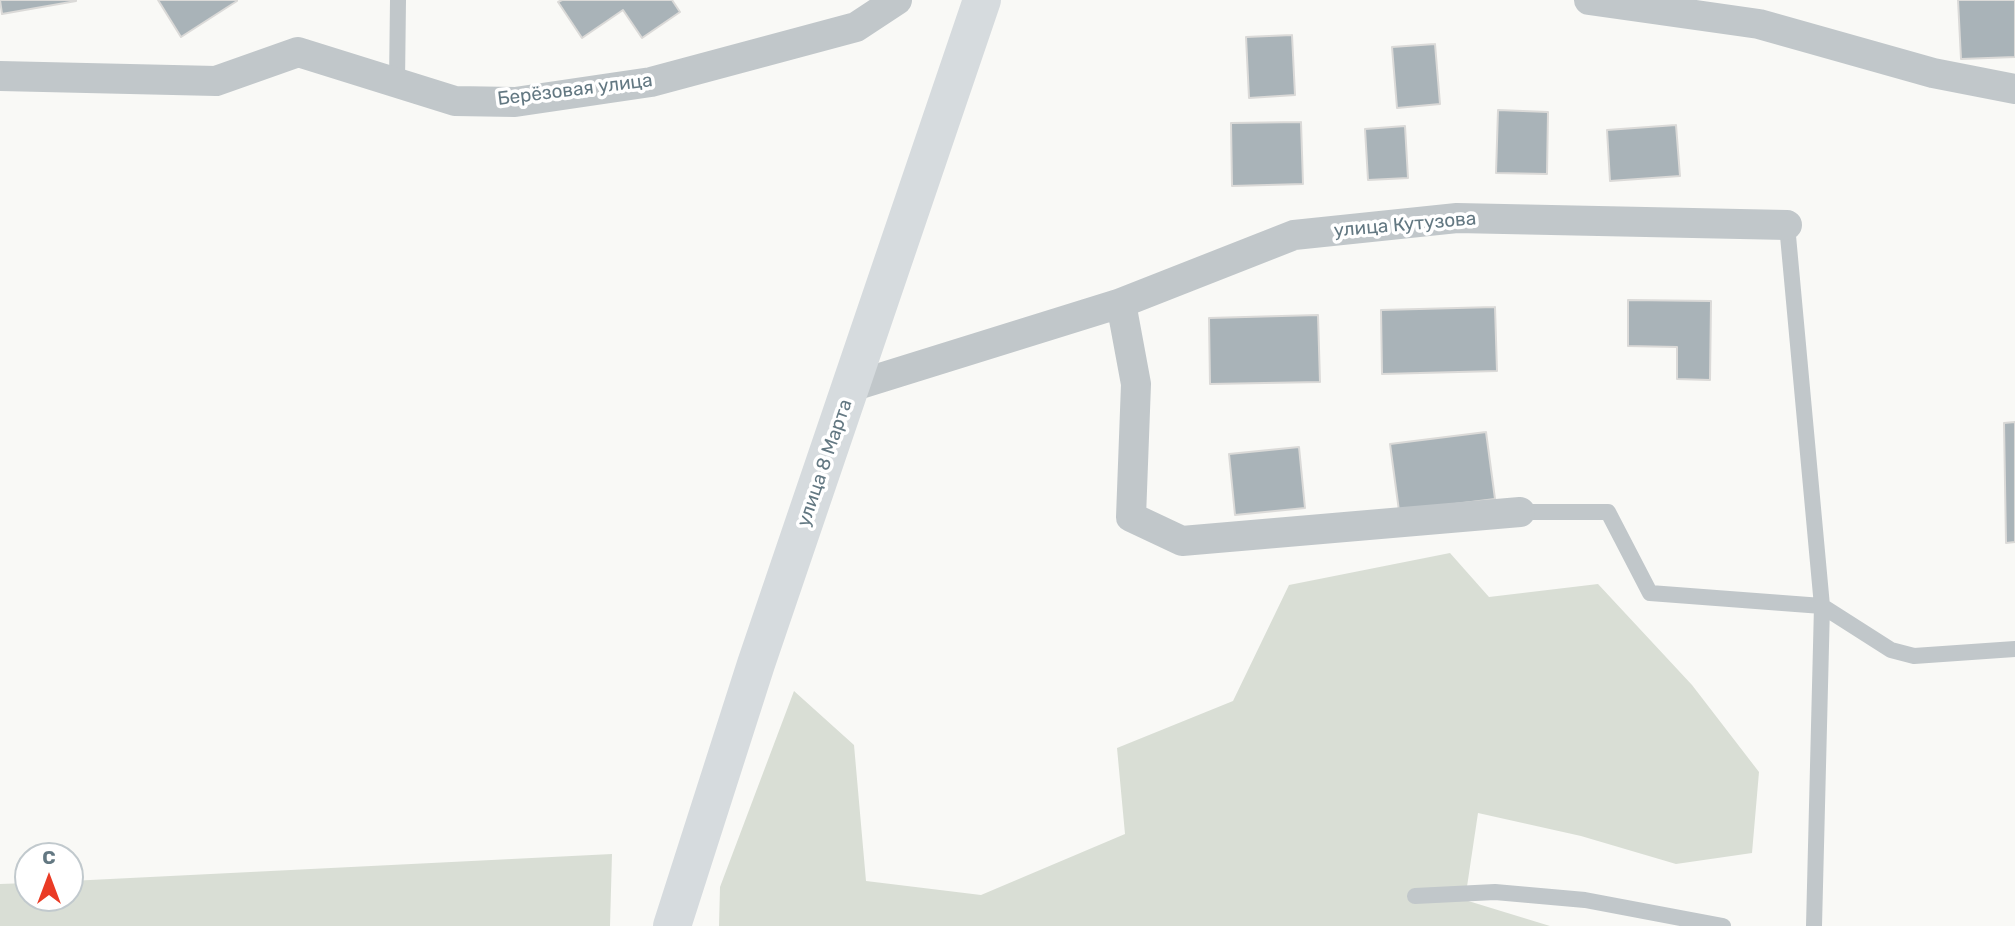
<!DOCTYPE html>
<meta charset="utf-8">
<style>
body{margin:0}
#map{position:relative;width:2015px;height:926px;overflow:hidden;background:#f9f9f6;font-family:Rubik,sans-serif}
canvas{display:block}
.north{position:absolute;left:14px;top:842px;width:70px;height:70px;box-sizing:border-box;background:#fff;border:2px solid #c1c9cd;border-radius:50%;rotate:0deg;font-size:19px;font-weight:700;line-height:28px;text-align:center;color:#637882}
.north::after{content:'';display:block;margin:auto;width:24px;height:32px;background:#ea3b25;clip-path:polygon(50% 0,100% 100%,50% 72%,0 100%)}
</style>
<div id="map">
<canvas width="2015" height="926"></canvas>
<div class="north">С</div>
</div>
<script>
const context = document.querySelector('canvas').getContext('2d');
context.lineJoin = 'round';
function paint(path, color) { context.fillStyle = color; context.fill(path, 'evenodd'); }
const shape = rows => new Path2D(rows.map(r => 'M' + r).join(''));
function strokePath(path, color, width, dash) { context.strokeStyle = color; context.lineWidth = width; context.lineCap = dash ? 'butt' : 'round'; context.setLineDash(dash || []); context.stroke(path); }
function drawText(font, color, halo, rows, align = 'center') {
  context.font = font + ' Rubik,sans-serif'; context.lineWidth = 7; context.setLineDash([]); context.textBaseline = 'middle'; context.strokeStyle = halo; context.fillStyle = color; for (const [text, x, y, turn = 0] of rows) {
    context.save(); context.translate(x, y); context.rotate((+turn || 0) * Math.PI / 180); context.textAlign = isNaN(turn) ? turn : align; if (halo) context.strokeText(text, 0, 0); context.fillText(text, 0, 0); context.restore();
  }
}
paint(shape([
 [1450,553,1489,597,1598,584,1692,685,1759,772,1752,853,1676,864,1581,836,1478,813,1465,900,1550,926,719,926,720,887,794,691,854,745,866,881,981,895,1125,834,1117,748,1233,701,1289,585],
 [612,854,610,926,0,926,0,884,28,883,28,898,70,898,70,881]
]), '#d9ded5');
const building = shape([
 [0,0,76,0,76,1,2,14,0,0],
 [158,0,237,0,237,1,181,37,158,0],
 [562,0,672,0,680,12,642,38,623,10,582,38,558,2,562,0],
 [1958,0,2015,0,2015,57,1961,59,1958,0],
 [1292,35,1295,95,1249,98,1246,37,1292,35],
 [1435,44,1440,104,1397,108,1392,47,1435,44],
 [1498,110,1548,112,1547,174,1496,173,1498,110],
 [1301,122,1303,184,1232,186,1231,123,1301,122],
 [1676,125,1680,176,1610,181,1607,130,1676,125],
 [1405,126,1408,178,1368,180,1365,129,1405,126],
 [1628,300,1711,301,1710,380,1677,379,1677,347,1628,346,1628,300],
 [1495,307,1497,371,1382,374,1381,310,1495,307],
 [1318,315,1320,382,1210,384,1209,318,1318,315],
 [2015,422,2015,542,2006,543,2004,423,2015,422],
 [1486,432,1495,499,1399,511,1390,444,1486,432],
 [1299,447,1305,508,1235,515,1229,454,1299,447]
]);
paint(building, '#a9b3b8');
strokePath(building, '#dbdad8', 2);
strokePath(shape([
 [397,83,398,0],
 [1787,225,1822,606,1891,650,1914,656,2015,649],
 [1520,512,1608,512,1650,593,1822,606,1814,926],
 [1415,896,1495,892,1585,900,1723,926]
]), '#c1c7ca', 16);
strokePath(shape([
 [1589,0,1759,24,1933,73,2015,89],
 [0,76,216,81,298,52,455,101,515,102,651,82,856,27,897,0],
 [1121,303,1294,235,1457,218,1787,225],
 [851,387,1121,303,1136,384,1131,517,1182,541,1520,512]
]), '#c1c7ca', 30);
strokePath(shape([
 [672,926,756,664,982,0]
]), '#d6dbde', 38);
drawText('19px', '#637882', '#fff', [
 ["Берёзовая улица",575,90,-7],
 ["улица Кутузова",1405,225,-5],
 ["улица 8 Марта",825,463,-71]
]);
</script>
